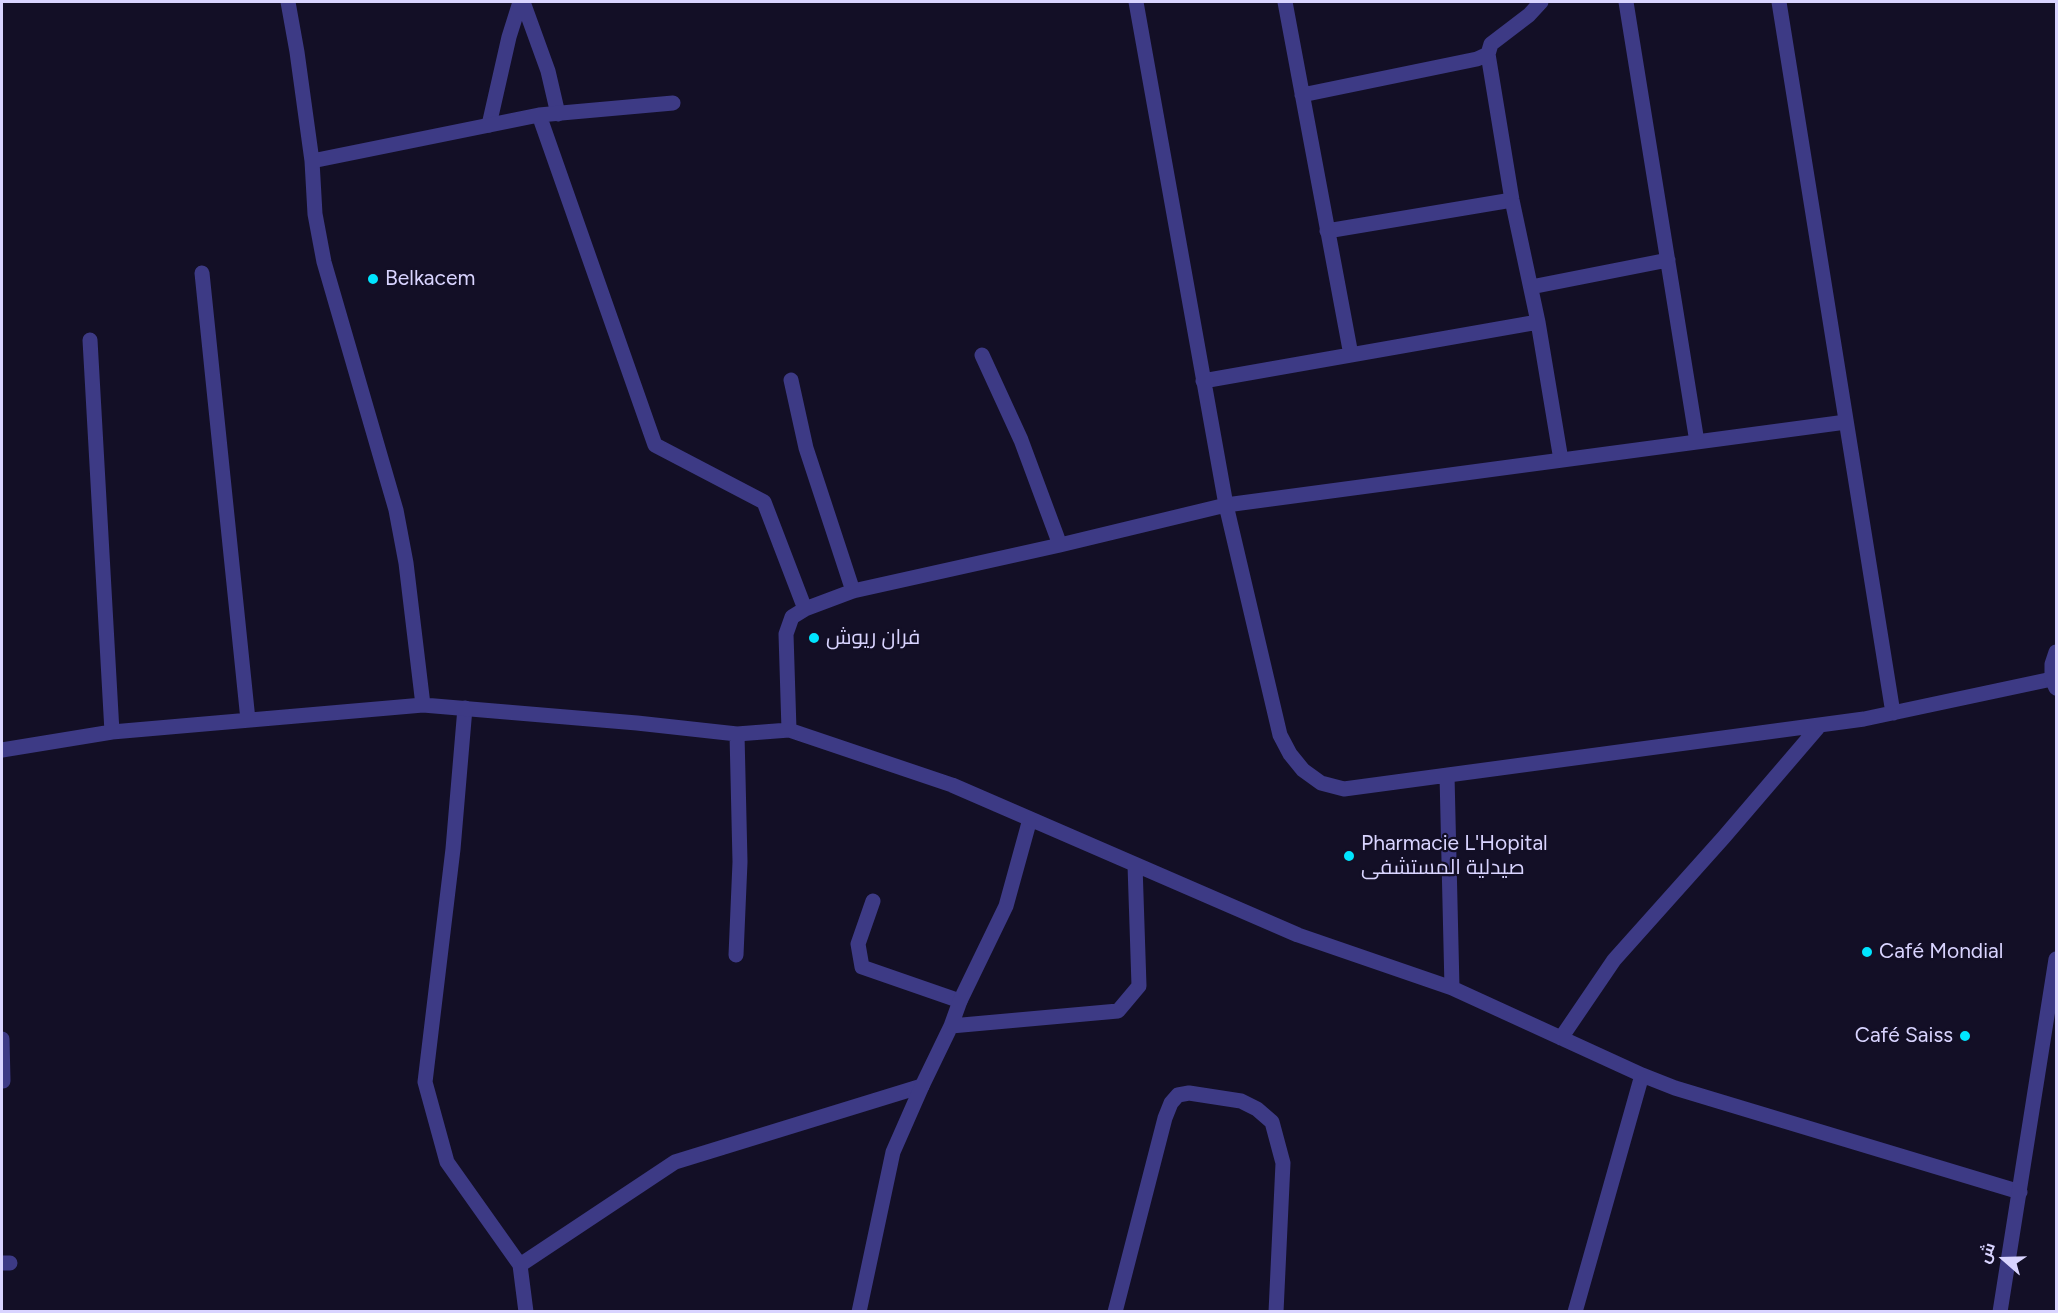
<!DOCTYPE html>
<meta charset="utf-8">
<style>
body{margin:0}
#map{position:relative;width:2058px;height:1313px;overflow:hidden;background:#130f26;font-family:Figtree,Cairo,sans-serif}
canvas{display:block}
.frame{position:absolute;inset:0;border:3px solid #d9d4ff;pointer-events:none}
.north{position:absolute;left:1974px;top:1229px;width:60px;height:60px;-webkit-text-stroke:4px #130f26;paint-order:stroke;rotate:290deg;font-size:16px;font-weight:700;line-height:24px;text-align:center;color:#d9d4ff}
.north::after{content:'';display:block;margin:auto;width:21px;height:27px;background:#d9d4ff;clip-path:polygon(50% 0,100% 100%,50% 72%,0 100%)}
</style>
<div id="map">
<canvas width="2058" height="1313"></canvas>
<div class="frame"></div>
<div class="north">ش</div>
</div>
<script>
const context = document.querySelector('canvas').getContext('2d');
context.lineJoin = 'round';
const shape = rows => new Path2D(rows.map(r => 'M' + r).join(''));
function strokePath(path, color, width, dash) { context.strokeStyle = color; context.lineWidth = width; context.lineCap = dash ? 'butt' : 'round'; context.setLineDash(dash || []); context.stroke(path); }
function drawText(font, color, halo, rows, align = 'center') {
  context.font = font + ' Figtree,Cairo,sans-serif'; context.lineWidth = 4.5; context.setLineDash([]); context.textBaseline = 'middle'; context.strokeStyle = halo; context.fillStyle = color; for (const [text, x, y, turn = 0] of rows) {
    context.save(); context.translate(x, y); context.rotate((+turn || 0) * Math.PI / 180); context.textAlign = isNaN(turn) ? turn : align; if (halo) context.strokeText(text, 0, 0); context.fillText(text, 0, 0); context.restore();
  }
}
strokePath(shape([
 [523,2,548,71,558,114],
 [489,125,509,37,520,2],
 [465,708,453,849,425,1082,447,1162,520,1265,526,1312],
 [873,901,858,944,862,967,960,1001],
 [520,1265,675,1162,922,1086]
]), '#3d3a85', 15);
strokePath(shape([
 [288,2,297,52,312,161,315,214,324,262,396,510,406,563,423,705],
 [1136,2,1226,505,1280,735,1290,754,1303,770,1321,783,1344,789,1864,719,2052,679],
 [1285,2,1351,355],
 [1626,2,1697,442],
 [1779,2,1893,713],
 [1302,95,1477,59,1488,54,1491,44,1529,15,1541,2],
 [539,115,655,445,764,502,805,609],
 [312,161,539,115,673,103],
 [1327,231,1512,200],
 [202,273,248,720],
 [1531,287,1668,260],
 [1538,322,1561,460],
 [90,340,112,732],
 [982,355,1021,440,1060,545],
 [791,380,806,448,853,591],
 [1203,381,1538,322,1512,200,1488,54],
 [789,730,786,634,792,617,805,609,853,591,1060,545,1226,505,1846,422],
 [2,750,112,732,423,705,637,723,737,734,789,730,952,785,1298,935,1452,988,1642,1075,1675,1088,2020,1192],
 [1447,775,1452,988],
 [736,955,740,862,737,734],
 [951,1026,1118,1011,1139,986,1135,865],
 [1561,1038,1614,960,1724,837,1820,725],
 [2,1039,3,1081],
 [2,1263,10,1263],
 [859,1312,893,1152,922,1086,951,1026,960,1001,1006,906,1030,819],
 [1115,1312,1165,1118,1171,1103,1178,1095,1189,1093,1241,1101,1257,1109,1272,1122,1283,1163,1276,1312],
 [1575,1312,1642,1075]
]), '#3d3a85', 15);
strokePath(shape([
 [2056,652,2052,664,2052,679,2056,688],
 [2000,1312,2056,959]
]), '#3d3a85', 15);
for (const [x, y, r, color] of [
 [373,279,6,"#00e5ff"],
 [814,638,6,"#00e5ff"],
 [1349,856,6,"#00e5ff"],
 [1867,952,6,"#00e5ff"],
 [1965,1036,6,"#00e5ff"]
]) { const dot = new Path2D(); dot.arc(x, y, r, 0, 2 * Math.PI); context.fillStyle = color; context.fill(dot); strokePath(dot, '#130f26', 2); }
drawText('21px', '#d9d4ff', '#130f26', [
 ["Belkacem",385,279],
 ["فران ريوش",826,638],
 ["Pharmacie L'Hopital",1361,844],
 ["صيدلية المستشفى",1361,868],
 ["Café Mondial",1879,952],
 ["Café Saiss",1953,1036,"right"]
], 'left');
</script>
